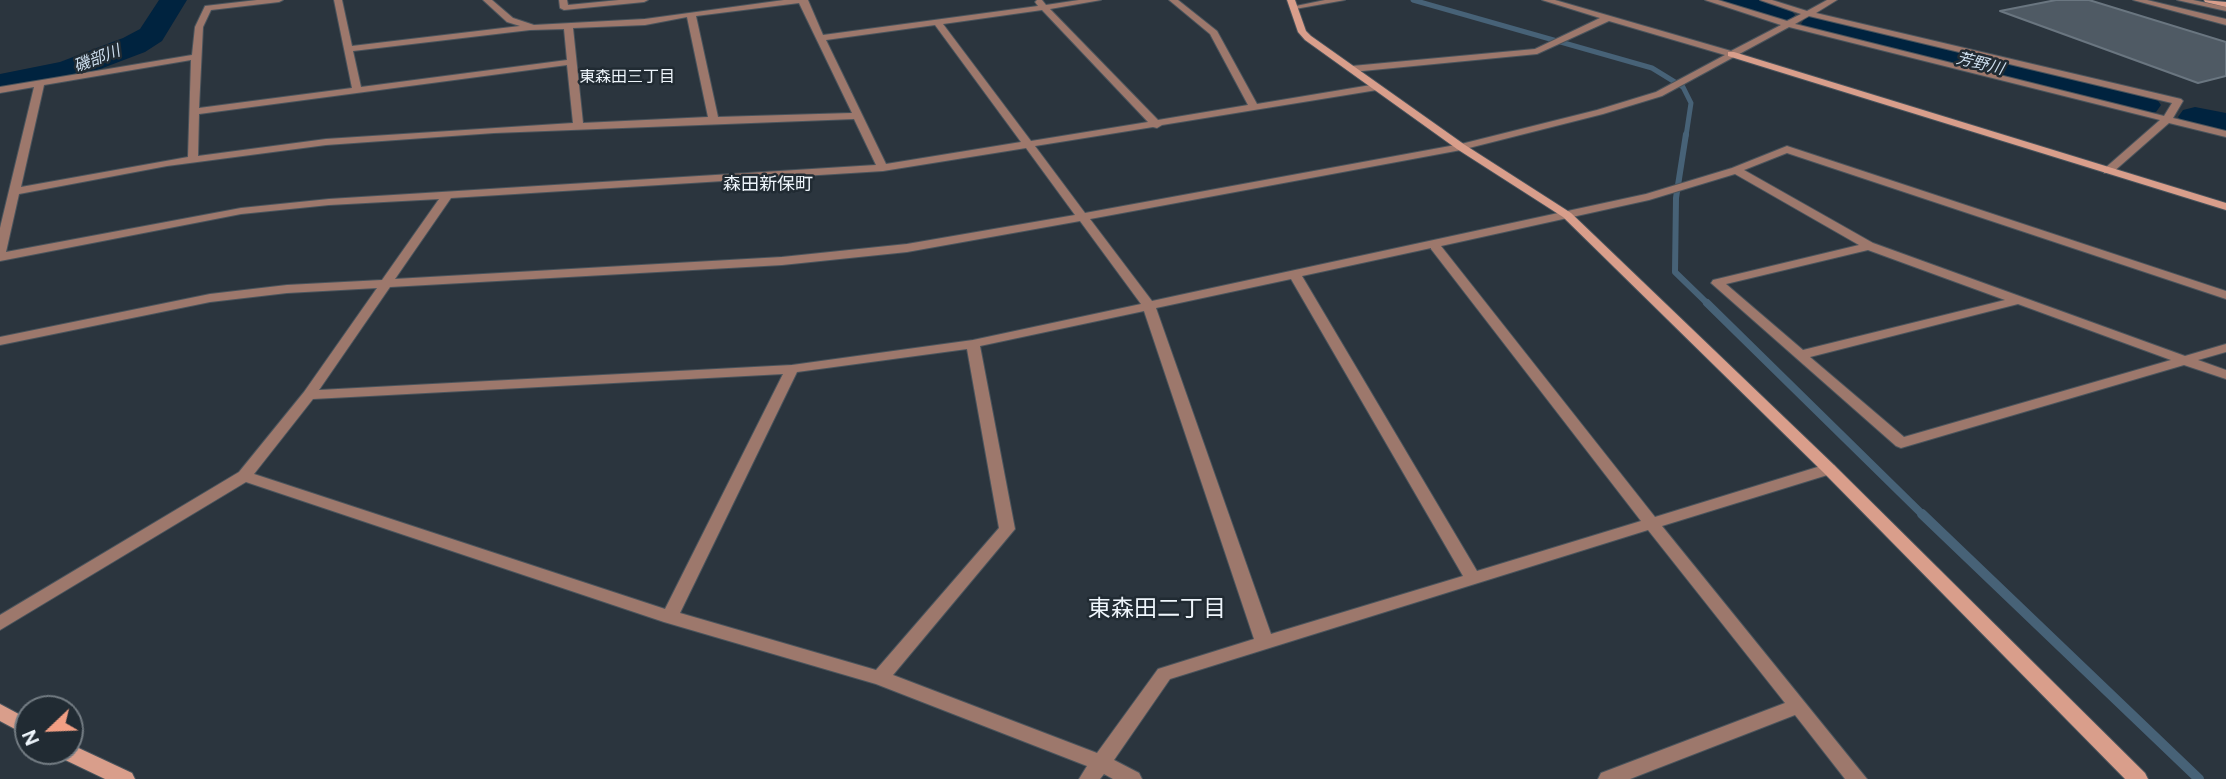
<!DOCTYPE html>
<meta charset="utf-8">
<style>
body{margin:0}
#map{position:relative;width:2226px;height:779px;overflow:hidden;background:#2b353e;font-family:Figtree,sans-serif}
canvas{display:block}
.north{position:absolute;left:14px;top:695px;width:70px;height:70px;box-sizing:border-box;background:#212b33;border:2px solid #737c83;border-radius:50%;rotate:247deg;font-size:19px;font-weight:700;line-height:28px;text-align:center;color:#eef5fb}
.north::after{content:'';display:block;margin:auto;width:24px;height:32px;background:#f39f84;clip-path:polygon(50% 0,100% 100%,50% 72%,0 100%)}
</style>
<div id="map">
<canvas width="2226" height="779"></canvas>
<div class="north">N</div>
</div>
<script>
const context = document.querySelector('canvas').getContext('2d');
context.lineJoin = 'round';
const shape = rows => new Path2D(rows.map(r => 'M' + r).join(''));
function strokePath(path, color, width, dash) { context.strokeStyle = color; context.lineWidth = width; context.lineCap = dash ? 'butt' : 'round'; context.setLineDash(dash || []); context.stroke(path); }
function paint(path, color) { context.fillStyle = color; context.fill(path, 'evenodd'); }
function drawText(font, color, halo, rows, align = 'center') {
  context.font = font + ' Figtree,"Noto Sans JP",sans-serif'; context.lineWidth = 5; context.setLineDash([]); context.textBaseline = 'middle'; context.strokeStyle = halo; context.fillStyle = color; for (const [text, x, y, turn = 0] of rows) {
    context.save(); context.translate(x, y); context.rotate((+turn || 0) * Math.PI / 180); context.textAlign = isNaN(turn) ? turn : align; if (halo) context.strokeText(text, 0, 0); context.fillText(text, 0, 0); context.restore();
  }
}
strokePath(shape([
 [1413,0,1652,68,1683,87,1691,103,1686,136]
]), '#476277', 5);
strokePath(shape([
 [1686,134,1676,198,1675,272,1709,305]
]), '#476277', 6);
strokePath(shape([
 [1707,303,1924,516]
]), '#476277', 8);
strokePath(shape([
 [1922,514,2199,779]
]), '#476277', 10);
paint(shape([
 [159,0,187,0,162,41,145,52,79,77,0,94,0,74,60,62,123,38,140,29,159,0],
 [1720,0,1763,0,1790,9,1795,15,1790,21,1780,24,1724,6,1720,0],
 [1816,15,2156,98,2161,105,2156,112,2144,115,1805,30,1801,24,1805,18,1816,15],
 [2195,107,2226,113,2226,135,2183,124,2178,117,2183,110,2195,107]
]), '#00233f');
const building = shape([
 [2056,0,2089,0,2226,42,2226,76,2198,83,2000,11,2056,0]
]);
paint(building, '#4f5a64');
strokePath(building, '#6a7680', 2);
const street = shape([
 [257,0,283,0,279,2,211,10,203,27,199,108,352,88,334,0,342,0,352,46,520,26,507,22,483,0,492,0,513,18,534,25,645,19,784,0,808,0,823,35,1038,6,1035,2,1037,0,1042,0,1046,5,1079,0,1101,0,1050,9,1158,120,1248,105,1210,34,1169,0,1178,0,1217,31,1257,104,1377,84,1382,87,1377,90,1162,125,1157,128,1153,127,1035,146,1085,213,1461,144,1597,110,1656,92,1725,55,1609,21,1537,54,1352,72,1347,69,1352,66,1535,49,1600,18,1542,0,1555,0,1731,51,1781,25,1705,0,1718,0,1787,21,1801,14,1760,0,1772,0,1807,11,1827,0,1837,0,1816,13,2181,99,2183,101,2173,118,2226,131,2226,137,2169,123,2112,173,2104,173,2104,169,2160,120,1789,27,1662,96,1603,114,1461,150,1090,219,1152,301,1646,194,1732,168,1787,146,2226,291,2226,299,1787,153,1744,170,1873,243,2185,356,2226,344,2226,352,2198,360,2226,370,2226,379,2184,365,1901,448,1896,446,1711,283,1713,280,1859,245,1735,174,1649,200,1441,246,1655,517,1824,465,1834,465,1837,469,1834,473,1662,526,1867,779,1845,779,1795,715,1630,779,1598,779,1601,773,1785,703,1648,530,1170,679,1114,760,1139,773,1142,779,1113,779,1104,774,1100,779,1079,779,1087,766,876,684,664,622,246,482,0,630,0,615,239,472,304,392,377,288,287,293,210,302,0,345,0,337,210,294,287,285,382,280,439,199,329,205,241,214,0,261,0,228,34,87,0,93,0,87,192,55,195,27,205,6,257,0],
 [799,3,852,113,718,117,696,16,799,3],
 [1042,10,1148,122,1031,141,943,24,1042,10],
 [1809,16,2172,103,2164,116,1795,24,1809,16],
 [687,17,708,117,583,123,573,28,645,25,687,17],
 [935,25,1021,142,886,164,826,40,935,25],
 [564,29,567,60,361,87,353,51,530,30,564,29],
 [191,60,188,157,21,187,44,85,191,60],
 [567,65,573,123,326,139,198,156,199,114,567,65],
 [854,119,876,165,329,199,241,208,6,252,19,194,167,166,326,145,494,133,854,119],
 [1026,148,1075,215,907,244,782,257,395,279,451,198,883,171,1026,148],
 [1080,221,1141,304,973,340,792,365,319,390,390,287,782,265,907,252,1080,221],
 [1431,248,1431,249,1641,521,1477,571,1302,276,1431,248],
 [1868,250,2005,300,1803,350,1726,284,1868,250],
 [1291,279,1463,576,1271,634,1156,308,1291,279],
 [2018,304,2171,360,1904,437,1810,357,2018,304],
 [1144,311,1254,639,1158,669,1097,753,893,675,1015,529,980,346,1144,311],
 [967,349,999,528,876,670,680,613,797,372,967,349],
 [783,374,665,609,254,474,313,399,783,374],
 [559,0,567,0,568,5,619,0,648,0,644,2,564,10,560,8,559,0],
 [1325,0,1345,0,1295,9,1291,7,1325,0],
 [2133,0,2147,0,2226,19,2226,25,2133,0],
 [2177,0,2193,0,2226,7,2226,11,2177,0]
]);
const secondary = shape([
 [1287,0,1295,0,1306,31,1311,36,1465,145,1571,213,1834,465,2145,773,2148,779,2125,779,1824,473,1563,217,1457,149,1305,40,1298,32,1287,0],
 [2204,0,2226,2,2226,7,2205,2,2204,0],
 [1728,52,1734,52,2226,203,2226,210,1728,56,1728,52],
 [0,704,28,719,28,736,0,721,0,704],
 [70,744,132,773,135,779,105,779,59,757,56,751,70,751,70,744]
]);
strokePath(street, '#4a545c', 2);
strokePath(secondary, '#4a545c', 2);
paint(street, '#9d786c');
paint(secondary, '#d99e8b');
drawText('italic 16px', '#cddeee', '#212b33', [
 ["磯部川",97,59,-21],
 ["芳野川",1980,64,14]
]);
drawText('16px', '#eef5fb', '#212b33', [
 ["東森田三丁目",627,77]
]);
drawText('18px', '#eef5fb', '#212b33', [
 ["森田新保町",768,185]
]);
drawText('23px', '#eef5fb', '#212b33', [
 ["東森田二丁目",1157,609]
]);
</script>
